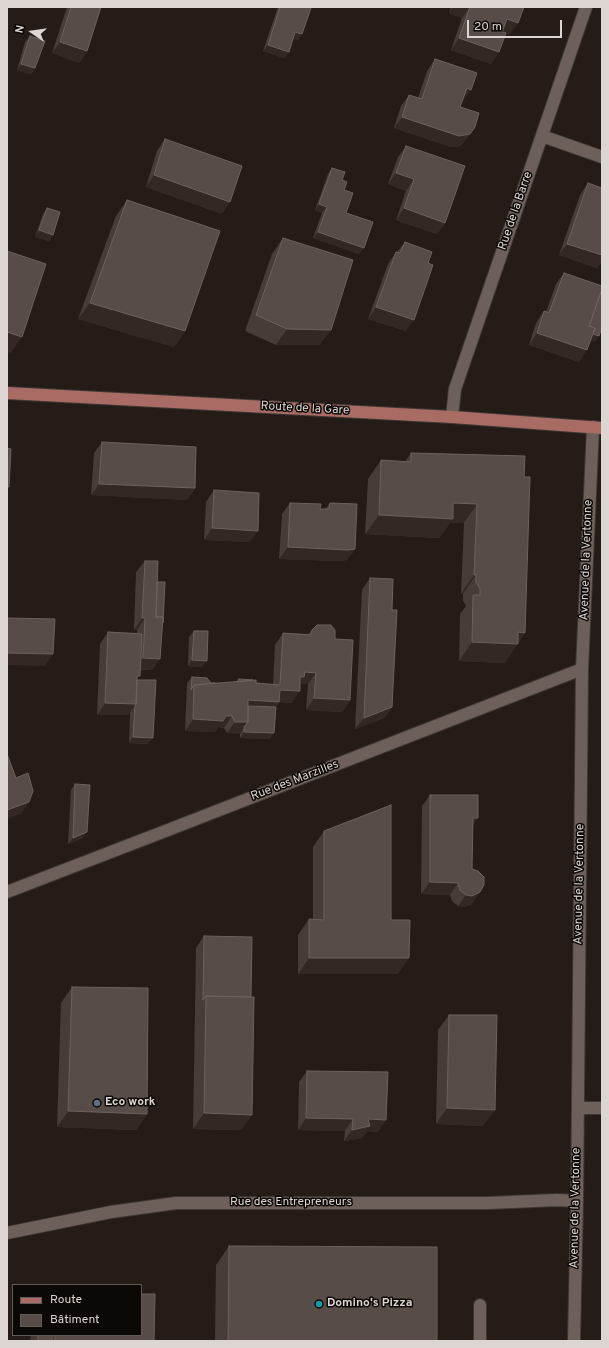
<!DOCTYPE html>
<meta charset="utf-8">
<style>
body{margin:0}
#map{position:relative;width:609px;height:1348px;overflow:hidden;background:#261c17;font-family:Overpass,sans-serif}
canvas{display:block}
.frame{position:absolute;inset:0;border:8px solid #ddd5d2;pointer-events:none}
.legend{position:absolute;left:12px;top:1284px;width:130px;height:52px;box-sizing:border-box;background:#0c0806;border:1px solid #605a58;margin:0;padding:5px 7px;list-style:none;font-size:12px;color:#ddd5d2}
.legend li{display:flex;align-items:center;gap:8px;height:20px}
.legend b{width:20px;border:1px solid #605a58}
.north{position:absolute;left:12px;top:12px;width:40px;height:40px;-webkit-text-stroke:3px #0c0806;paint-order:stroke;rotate:283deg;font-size:11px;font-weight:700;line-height:16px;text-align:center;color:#ddd5d2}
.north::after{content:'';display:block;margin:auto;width:14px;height:18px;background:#ddd5d2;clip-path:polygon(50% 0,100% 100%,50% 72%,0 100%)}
.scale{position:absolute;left:467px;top:20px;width:95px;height:18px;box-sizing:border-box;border:2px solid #ddd5d2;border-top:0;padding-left:5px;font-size:12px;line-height:14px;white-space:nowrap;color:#ddd5d2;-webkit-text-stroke:3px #0c0806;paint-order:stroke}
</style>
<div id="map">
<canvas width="609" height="1348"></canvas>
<div class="frame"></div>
<ul class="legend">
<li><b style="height:5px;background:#a86c65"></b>Route</li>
<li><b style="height:11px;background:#574c47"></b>Bâtiment</li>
</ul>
<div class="north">N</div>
<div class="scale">20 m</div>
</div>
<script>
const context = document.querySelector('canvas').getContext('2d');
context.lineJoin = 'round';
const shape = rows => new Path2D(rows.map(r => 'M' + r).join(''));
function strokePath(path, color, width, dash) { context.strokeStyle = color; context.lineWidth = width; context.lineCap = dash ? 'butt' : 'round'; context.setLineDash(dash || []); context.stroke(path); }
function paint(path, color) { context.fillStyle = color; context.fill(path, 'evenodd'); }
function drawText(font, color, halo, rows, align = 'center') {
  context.font = font + ' Overpass,sans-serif'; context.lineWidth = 3; context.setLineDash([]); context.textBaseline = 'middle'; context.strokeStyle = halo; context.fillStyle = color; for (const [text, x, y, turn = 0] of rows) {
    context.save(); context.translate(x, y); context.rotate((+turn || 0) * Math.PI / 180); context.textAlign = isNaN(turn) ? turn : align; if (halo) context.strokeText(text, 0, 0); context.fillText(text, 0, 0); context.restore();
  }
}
const minor = shape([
 [542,136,602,157],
 [452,417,455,389,586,7],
 [7,892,168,830,582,669],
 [578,1108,602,1108],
 [7,1233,111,1212,176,1203,488,1203,557,1200,577,1201],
 [480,1305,480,1341],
 [574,1341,577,1201,582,669,593,427]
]);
const major = shape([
 [7,393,452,417,602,428]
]);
strokePath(minor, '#403835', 14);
strokePath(major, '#403835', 14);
strokePath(minor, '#6d605a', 12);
strokePath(major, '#a86c65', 12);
paint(shape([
 [67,7,101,7,87,51,79,63,52,53],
 [278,7,308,7,298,40,293,39,289,52,284,58,263,51],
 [451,7,524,7,510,34,505,33,491,64,451,50,462,18,449,13],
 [30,36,35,68,31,74,17,70,25,42],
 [435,59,463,101,462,101,460,107,461,146,451,147,394,128,401,106,409,95,418,98,427,71],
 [165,139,222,214,146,187,157,151],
 [406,146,445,223,437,234,396,220,406,191,388,184,398,157],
 [332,168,342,180,344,190,346,213,359,254,313,238,322,213,315,210,328,174],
 [588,183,602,188,602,261,597,268,559,255,580,195],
 [127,200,185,331,174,347,78,319,116,216],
 [47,208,53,235,49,241,35,237,43,214],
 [283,238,331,330,319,345,276,345,245,331,272,254],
 [405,242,428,263,406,331,368,319,388,264,396,252,397,252],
 [564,273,601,292,595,342,591,340,579,362,529,345,536,323,544,311,546,312,556,284],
 [102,442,195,488,187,500,91,495,94,453],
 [411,453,525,456,518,642,505,663,459,661,460,614,466,606,463,601,463,594,461,594,464,523,450,523,439,538,365,534,368,479,381,460,405,462],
 [214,490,250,542,204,540,206,502],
 [290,503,320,509,325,509,330,503,355,549,347,560,339,561,279,559,282,514],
 [145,561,157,582,152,670,140,670,137,679,148,744,129,743,130,712,128,715,97,715,100,644,108,632,137,633,137,630,134,630,136,572],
 [370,578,392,610,392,707,384,718,355,729,362,590],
 [312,630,335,639,350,700,342,712,306,710,308,684,300,684,292,703,279,702,276,707,270,739,240,738,240,733,227,733,224,728,218,727,215,732,185,731,187,683,192,677,211,683,256,683,273,684,275,645,283,633,308,634],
 [194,631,202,667,188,666,189,637],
 [75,784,83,838,68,844,71,790],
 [430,795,473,825,472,869,472,904,464,907,458,906,452,901,450,895,421,894,422,806],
 [324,831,391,920,398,974,298,974,298,935,309,919,313,919,313,847],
 [204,936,251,997,252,1115,241,1130,193,1129,196,948],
 [72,987,147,1114,136,1130,57,1127,61,1003],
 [449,1015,483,1126,436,1124,438,1030],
 [307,1071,378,1132,367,1131,362,1138,344,1141,345,1131,298,1130,299,1082],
 [229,1246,437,1341,215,1341,216,1265],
 [31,1335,141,1335,154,1341,30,1341]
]), '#473c37');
paint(shape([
 [453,7,470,7,462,18,449,13],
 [507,19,518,23,510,34,499,31],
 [295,32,302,34,298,40,291,38],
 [459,38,499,52,491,64,451,50],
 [60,42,87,51,79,63,52,53],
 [268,45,289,52,284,58,263,51],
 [21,64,35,68,31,74,17,70],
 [467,88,471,90,463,101,458,100],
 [402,117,470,134,461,146,451,147,394,128],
 [396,173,414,179,406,191,388,184],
 [154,175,230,202,222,214,146,187],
 [319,204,327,207,322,213,315,210],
 [404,208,445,223,437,234,396,220],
 [39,230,53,235,49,241,35,237],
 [318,232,364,248,359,254,313,238],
 [567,244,602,255,602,261,597,268,559,255],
 [90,303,185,331,174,347,78,319],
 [376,307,414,320,406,331,368,319],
 [287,329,331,330,319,345,276,345],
 [585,331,599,336,595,342,581,337],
 [7,332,22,337,11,353,7,352],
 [537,333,587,350,579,362,529,345],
 [99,484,195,488,187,500,91,495],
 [453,503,477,504,464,523,450,523,439,538,365,534,379,515],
 [212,528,258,531,250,542,204,540],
 [288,547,355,549,347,560,339,561,279,559],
 [474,575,476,575,463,594,461,594],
 [142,618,145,618,137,630,134,630],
 [518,632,525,633,505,663,459,661,472,642],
 [7,653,53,654,45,666,7,665],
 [143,658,160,659,152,670,135,669],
 [192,660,207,661,202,667,188,666],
 [305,672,316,673,308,684,299,684,300,677],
 [280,690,300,691,292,703,272,701],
 [314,698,350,700,342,712,306,710],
 [248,700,279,702,271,713,244,712],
 [105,703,136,704,128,715,97,715],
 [392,707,384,718,355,729,364,718],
 [226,716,232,716,224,728,218,727,215,732,185,731,193,719],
 [235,722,248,722,240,734,227,733],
 [244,732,274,733,270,739,240,738],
 [133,737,153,738,148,744,129,743],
 [29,802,21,814,7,819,7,810],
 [473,818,478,818,470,829],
 [87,832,83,838,68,844,73,838],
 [430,882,458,883,450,895,421,894],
 [480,892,472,904,464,907,458,906,466,895],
 [309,958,409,958,398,974,298,974],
 [447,1108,495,1110,483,1126,436,1124],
 [68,1111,147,1114,136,1130,57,1127],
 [204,1113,252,1115,241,1130,193,1129],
 [306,1118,353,1119,345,1131,298,1130],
 [368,1119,386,1120,378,1132,367,1131,362,1138,344,1141,352,1130]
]), '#332823');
const building = shape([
 [71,7,101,7,87,51,60,42,71,7],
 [280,7,308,7,311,8,302,34,295,32,289,52,268,45,280,7],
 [470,7,524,7,518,23,507,19,502,32,506,33,499,52,459,38,470,7],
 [30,36,45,41,35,68,21,64,30,36],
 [435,59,477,73,471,90,467,88,460,107,479,113,475,127,470,134,459,136,402,117,409,95,422,99,435,59],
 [165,139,242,166,230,202,154,175,165,139],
 [406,146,465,166,445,223,404,208,414,179,396,173,406,146],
 [332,168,345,172,342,180,347,182,344,190,353,193,346,213,373,222,364,248,318,232,327,207,319,204,332,168],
 [588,183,602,188,602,255,567,244,588,183],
 [127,200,220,231,185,331,90,303,127,200],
 [47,208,60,212,53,235,39,230,47,208],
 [283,238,353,260,331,330,287,329,256,315,283,238],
 [405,242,432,252,428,263,433,265,414,320,376,307,396,252,400,253,405,242],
 [7,251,46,264,22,337,7,332,7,251],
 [564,273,602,286,602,289,589,326,595,328,587,350,537,333,544,311,549,313,564,273],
 [601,292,602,293,602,328,599,336,593,334,595,328,589,326,601,292],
 [102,442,196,447,195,488,99,484,102,442],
 [7,448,11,449,9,487,7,487,7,448],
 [411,453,525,456,524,477,530,477,525,633,518,632,518,644,472,642,473,595,480,595,480,589,476,582,476,575,474,575,477,504,453,503,453,519,379,515,381,460,411,462,411,453],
 [214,490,259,493,258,531,212,528,214,490],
 [290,503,321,504,320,509,329,509,330,503,357,504,355,549,348,550,288,547,290,503],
 [145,561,158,561,156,617,163,617,160,659,143,658,145,618,142,618,145,561],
 [370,578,393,579,392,610,397,610,392,707,364,718,370,578],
 [157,582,165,582,163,623,163,617,156,617,157,582],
 [7,618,55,619,53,654,7,653,7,618],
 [317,625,331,625,335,630,335,639,353,640,350,700,314,698,316,673,305,672,304,677,300,677,300,691,280,690,279,702,248,700,248,722,235,722,232,716,226,716,223,721,193,719,194,685,256,680,256,683,280,685,283,633,311,635,312,630,317,625],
 [194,631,208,631,207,661,192,660,194,631],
 [108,632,142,634,140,676,137,676,136,704,105,703,108,632],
 [192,677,207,678,211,683,215,683,194,685,191,690,192,677],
 [239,679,253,680,237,682,239,679],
 [137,680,156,680,153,738,133,737,135,706,136,704,137,680],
 [248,706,276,707,274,733,244,732,244,727,248,722,248,706],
 [7,754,16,778,28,773,33,791,29,802,7,810,7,754],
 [75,784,90,785,87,832,73,838,75,784],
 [430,795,478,795,478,818,473,818,472,869,478,871,484,877,484,885,480,892,472,896,466,895,460,890,458,883,430,882,430,795],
 [391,805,391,920,410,920,409,958,309,958,309,919,324,920,324,831,391,805],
 [204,936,252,937,251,997,206,996,203,1000,204,936],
 [72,987,148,988,147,1114,68,1111,72,987],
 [206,996,254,997,252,1115,204,1113,206,996],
 [449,1015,497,1015,495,1110,447,1108,449,1015],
 [307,1071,388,1072,386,1120,368,1119,370,1126,352,1130,353,1119,306,1118,307,1071],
 [229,1246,437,1247,437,1341,228,1341,229,1246],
 [141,1294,155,1294,154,1341,55,1341,55,1335,141,1335,141,1294],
 [38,1335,52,1335,52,1341,38,1341,38,1335]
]);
paint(building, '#574c47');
strokePath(building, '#6c625d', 1);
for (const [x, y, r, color] of [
 [97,1103,4,"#5c6f8a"],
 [319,1304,4,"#0f9aa8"]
]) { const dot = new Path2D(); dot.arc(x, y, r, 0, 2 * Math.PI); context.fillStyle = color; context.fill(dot); strokePath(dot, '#0c0806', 1.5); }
drawText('12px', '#ddd5d2', '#0c0806', [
 ["Rue de la Barre",516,211,-71],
 ["Route de la Gare",305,409,3],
 ["Avenue de la Vertonne",587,560,-88],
 ["Rue des Marzilles",295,781,-21],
 ["Avenue de la Vertonne",580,884,-89],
 ["Rue des Entrepreneurs",291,1203],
 ["Avenue de la Vertonne",576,1208,-89]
]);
drawText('bold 12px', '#ddd5d2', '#0c0806', [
 ["Eco work",105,1103],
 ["Domino's Pizza",327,1304]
], 'left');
</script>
